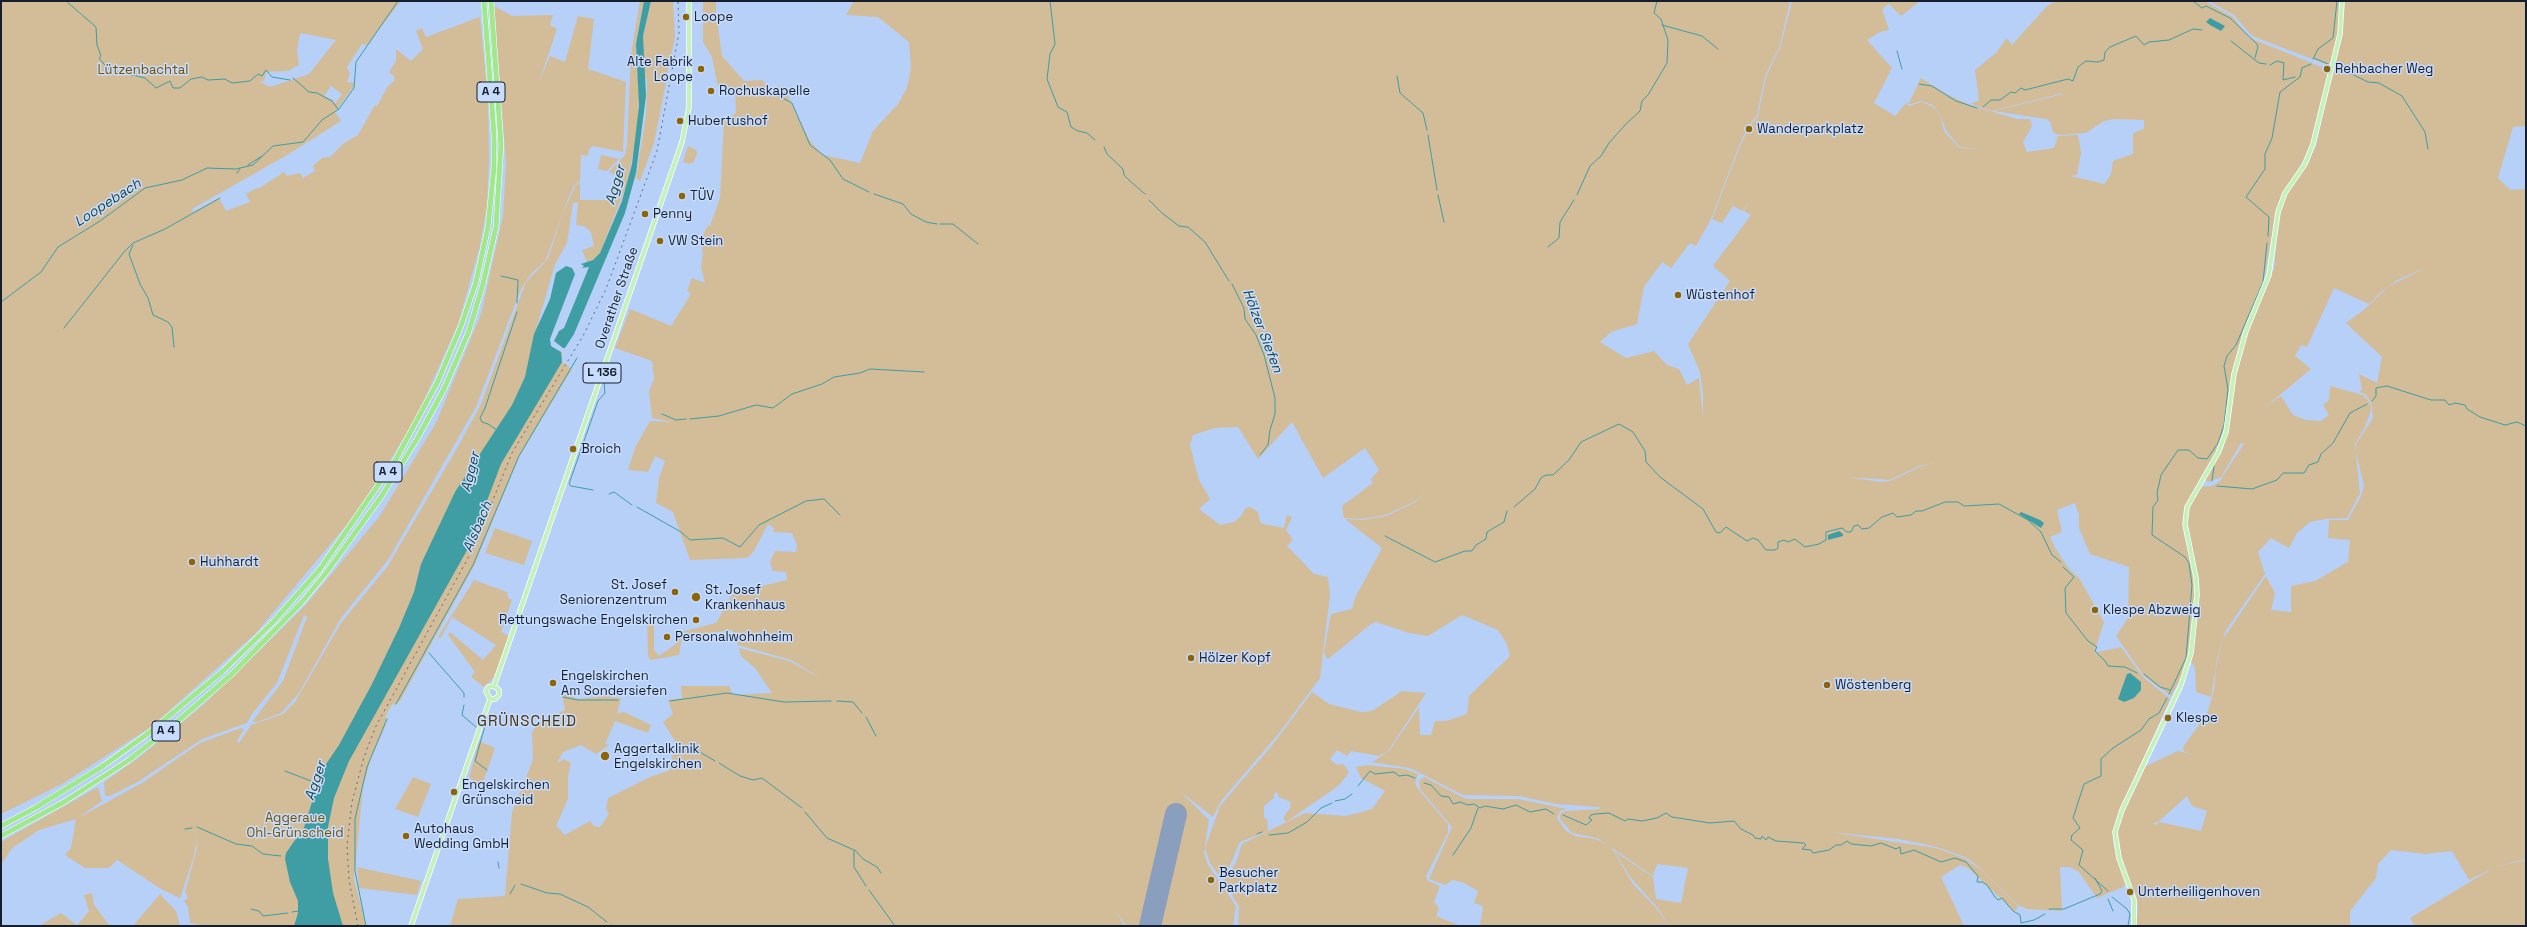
<!DOCTYPE html>
<meta charset="utf-8">
<style>
body{margin:0}
#map{position:relative;width:2527px;height:927px;overflow:hidden;background:#b7d0f8;font-family:"Space Grotesk",sans-serif}
canvas{display:block}
.frame{position:absolute;inset:0;border:2px solid #151e2d;pointer-events:none}
</style>
<div id="map">
<canvas width="2527" height="927"></canvas>
<div class="frame"></div>
</div>
<script>
const context = document.querySelector('canvas').getContext('2d');
context.lineJoin = 'round';
function paint(path, color) { context.fillStyle = color; context.fill(path, 'evenodd'); }
const shape = rows => new Path2D(rows.map(r => 'M' + r).join(''));
function strokePath(path, color, width, dash) { context.strokeStyle = color; context.lineWidth = width; context.lineCap = dash ? 'butt' : 'round'; context.setLineDash(dash || []); context.stroke(path); }
function drawText(font, color, halo, rows, align = 'center') {
  context.font = font + ' "Space Grotesk",sans-serif'; context.lineWidth = 3; context.setLineDash([]); context.textBaseline = 'middle'; context.strokeStyle = halo; context.fillStyle = color; for (const [text, x, y, turn = 0] of rows) {
    context.save(); context.translate(x, y); context.rotate((+turn || 0) * Math.PI / 180); context.textAlign = isNaN(turn) ? turn : align; if (halo) context.strokeText(text, 0, 0); context.fillText(text, 0, 0); context.restore();
  }
}
paint(shape([
 [1,1,401,1,367,45,362,44,347,67,350,74,347,82,354,83,354,86,335,112,341,121,287,155,192,209,193,212,219,198,226,211,250,202,246,194,257,188,258,189,284,172,287,176,300,173,303,178,315,171,313,166,322,158,330,157,344,143,358,135,375,105,377,106,388,86,395,80,394,76,389,72,396,61,396,49,411,61,423,49,416,31,422,28,426,37,480,17,488,99,489,160,487,205,480,246,458,324,416,418,383,472,349,522,255,634,151,727,62,784,1,814],
 [300,33,336,40,309,74,270,87,260,82,264,81,266,72,288,71,299,65,297,50],
 [331,86,342,94,335,104,333,100,324,96],
 [640,1,644,1,636,44,639,95,637,136,626,187,600,253,598,257,587,262,582,250,594,246,591,232,584,226,576,225,578,202,573,203,567,243,555,264,533,340,562,352,562,362,572,369,519,457,474,566,400,701,395,705,393,703,385,717,387,719,384,729,371,758,363,787,354,879,366,926,206,926,190,923,188,907,184,901,188,898,185,892,197,848,195,833,196,845,193,859,180,898,161,889,117,860,109,868,85,868,65,855,71,848,76,819,39,830,12,848,1,865,1,842,98,787,102,801,78,818,142,783,200,743,241,728,244,729,237,741,239,743,251,725,283,714,295,702,341,623,387,567,456,450,481,404,526,282,548,259,563,212,576,185,580,183,580,200,609,200,616,175,609,172,625,155,627,145,631,55],
 [651,1,673,1,675,37,666,80,658,79,666,81,664,93,654,143,640,181,636,178,646,115,647,92,647,78,644,78,643,64,643,36],
 [703,1,716,1,716,13,721,17,718,28,722,56,744,81,762,80,769,88,783,86,810,141,823,155,860,163,873,131,898,104,907,88,911,68,909,42,878,17,846,15,854,1,1790,1,1780,45,1765,76,1757,115,1746,130,1737,151,1711,219,1696,246,1690,243,1671,268,1662,262,1644,287,1637,324,1611,332,1600,342,1626,358,1654,351,1667,365,1679,369,1687,385,1699,378,1703,418,1703,395,1700,372,1688,344,1730,281,1713,266,1751,215,1744,211,1751,198,1743,211,1733,206,1722,223,1712,219,1738,151,1748,129,1758,116,1766,77,1781,45,1792,1,1920,1,1901,16,1889,4,1882,9,1889,30,1880,32,1867,40,1892,68,1874,103,1895,116,1907,102,1907,105,1909,106,1921,102,1932,106,1940,115,1944,131,1959,148,1981,149,1959,147,1946,130,1940,115,1933,105,1920,101,1908,105,1921,78,1948,95,1970,105,2017,119,2030,119,2032,126,2023,142,2027,152,2054,148,2058,136,2078,135,2081,153,2077,175,2070,176,2105,184,2111,174,2113,161,2133,154,2133,133,2144,129,2144,120,2114,119,2104,121,2086,133,2058,135,2053,132,2050,121,2046,119,1994,111,2063,94,2063,93,1992,111,1971,104,1979,100,1975,70,1996,53,2007,38,2012,45,2047,6,2056,1,2072,1,2071,4,2073,1,2205,1,2233,17,2250,38,2329,70,2311,145,2276,212,2264,280,2274,270,2279,212,2287,194,2307,165,2316,146,2341,34,2344,1,2526,1,2526,126,2513,127,2498,178,2510,190,2526,189,2526,859,2494,867,2526,860,2526,926,2415,926,2410,918,2493,868,2469,880,2452,851,2425,854,2391,850,2378,864,2376,878,2350,911,2350,926,2136,926,2138,909,2137,899,2120,858,2116,839,2119,821,2144,767,2178,751,2198,756,2184,752,2183,747,2207,714,2214,690,2216,668,2223,639,2266,576,2275,593,2271,610,2291,612,2291,586,2315,581,2348,562,2350,540,2328,538,2329,520,2348,520,2361,496,2364,486,2356,452,2356,444,2373,418,2371,402,2365,394,2359,392,2362,389,2359,374,2377,383,2382,357,2346,323,2365,309,2389,286,2427,267,2397,280,2381,292,2369,304,2334,288,2307,347,2301,345,2295,356,2311,369,2263,409,2281,396,2293,415,2306,420,2321,421,2329,415,2323,405,2329,400,2330,386,2363,395,2370,403,2371,411,2365,427,2355,444,2360,493,2347,518,2325,519,2310,522,2297,533,2289,548,2271,538,2258,552,2265,574,2226,630,2223,639,2217,660,2211,697,2196,692,2195,667,2191,662,2199,605,2198,579,2186,521,2190,506,2199,487,2212,486,2219,482,2244,444,2241,443,2221,477,2208,482,2205,479,2224,447,2220,444,2186,505,2183,520,2184,535,2195,581,2195,605,2187,666,2171,696,2144,676,2116,636,2128,618,2129,567,2090,554,2079,528,2079,515,2075,503,2057,510,2062,532,2050,537,2055,548,2069,569,2079,578,2104,622,2094,653,2121,647,2143,677,2170,699,2116,820,2113,841,2117,859,2127,882,2123,887,2097,898,2079,872,2070,867,2060,867,2062,911,2027,909,2018,905,1974,863,1965,857,1937,847,1899,839,1829,832,1936,848,1964,858,1981,870,2018,906,2015,912,1968,868,1960,865,1941,877,1964,926,1669,926,1657,907,1631,878,1614,851,1653,877,1656,899,1681,903,1688,868,1657,864,1653,876,1597,838,1572,833,1560,819,1560,814,1565,811,1600,809,1599,807,1556,804,1519,796,1463,795,1410,768,1372,762,1389,751,1419,707,1420,735,1431,735,1435,721,1446,721,1467,714,1469,696,1510,656,1507,644,1498,630,1462,615,1428,636,1409,633,1376,622,1371,624,1328,659,1326,658,1324,652,1331,614,1352,609,1355,598,1382,548,1345,519,1363,520,1386,516,1414,503,1427,491,1414,502,1385,515,1363,519,1344,518,1342,506,1373,483,1371,479,1379,470,1365,448,1323,478,1292,422,1258,459,1238,427,1215,428,1193,435,1190,445,1199,480,1210,499,1199,509,1220,525,1234,522,1241,516,1246,508,1250,507,1258,512,1260,522,1263,524,1284,528,1287,515,1292,517,1286,530,1293,540,1287,546,1314,574,1328,577,1330,595,1320,678,1280,732,1221,801,1213,817,1180,791,1209,820,1204,853,1208,865,1236,906,1233,926,1127,926,1114,909,1125,926,450,926,458,899,505,896,512,812,533,760,532,733,537,723,565,710,562,695,570,695,577,699,606,696,621,698,617,713,624,712,651,725,648,733,615,721,605,744,609,745,599,752,596,754,581,745,563,752,557,763,564,759,571,763,568,776,568,799,556,826,565,835,590,821,594,826,600,827,609,814,606,809,608,798,650,777,670,770,675,741,663,722,673,714,668,700,682,698,681,686,729,686,733,695,772,693,755,668,741,656,739,648,789,661,822,679,791,660,738,645,732,630,682,637,679,655,651,660,648,656,647,621,654,622,654,650,659,656,676,644,677,633,716,623,733,593,787,580,786,572,773,571,770,562,775,551,796,552,797,545,792,533,773,532,774,528,768,524,754,551,747,558,690,560,673,512,656,503,659,478,665,461,655,456,648,472,628,470,635,448,650,421,673,422,652,418,649,391,654,379,652,361,615,348,630,309,671,326,691,294,687,291,692,278,705,283,701,267,703,255,701,239,708,225,710,226,720,198,724,121,736,113,735,87,718,87,712,57,703,42],
 [1934,463,1919,467,1899,477,1890,481,1880,482,1848,477,1890,480,1919,466],
 [2187,796,2192,806,2207,811,2201,831,2159,822,2156,825,2153,823,2158,822],
 [2209,1,2340,1,2339,28,2331,63,2328,65,2252,36,2234,15],
 [494,6,512,16,553,15,550,25,557,29,539,82,550,56,565,62,578,16,594,19,588,69,626,82,623,152,593,146,589,149,588,156,581,155,580,181,574,186,565,206,546,260,530,275,521,289,476,407,388,560,341,618,299,693,281,713,257,722,252,722,283,681,307,617,304,615,277,683,252,714,247,723,202,739,139,781,110,796,105,796,104,782,137,759,202,706,304,607,379,517,436,423,481,314,503,216,506,164],
 [688,146,696,150,697,153,694,162,689,164,683,162],
 [601,155,619,159,607,171,598,169],
 [495,528,532,541,524,565,485,553],
 [474,580,507,592,508,598,512,600,501,632,509,636,494,677,484,687,471,677,475,672,448,635,450,632,483,660,496,645,452,617,440,639,438,637],
 [1402,691,1426,693,1388,751,1379,756,1351,751,1347,756,1337,750,1330,759,1337,765,1343,764,1349,772,1345,778,1338,786,1286,822,1283,818,1290,808,1291,802,1278,797,1279,795,1276,792,1273,795,1275,797,1264,806,1264,818,1267,819,1268,831,1240,842,1227,872,1222,877,1217,873,1210,863,1205,848,1220,806,1274,743,1312,692,1329,704,1361,712,1372,711],
 [479,741,495,748,482,785,469,778],
 [1368,765,1405,769,1418,774,1415,783,1418,789,1448,824,1448,833,1426,876,1428,881,1440,886,1434,902,1439,908,1436,916,1458,925,1480,925,1483,906,1474,903,1478,891,1464,883,1453,880,1445,885,1429,879,1452,827,1420,789,1419,781,1424,777,1466,799,1518,799,1567,809,1560,811,1557,818,1566,831,1575,836,1596,839,1611,847,1633,884,1656,908,1669,926,1238,926,1239,907,1224,881,1236,862,1242,844,1305,813,1346,816,1372,809,1385,791,1361,778,1356,767],
 [413,777,431,784,418,817,395,809],
 [357,867,421,881,417,895,359,888],
 [92,893,94,905,110,926,39,926,61,913,77,925,89,911,84,895],
 [160,894,176,911,180,926,133,926]
]), '#d3bc98');
paint(shape([
 [644,1,651,1,643,36,646,96,636,173,625,213,574,334,565,348,563,348,554,341,559,331,564,328,589,267,582,268,584,266,581,264,593,260,600,253,622,201,632,164,639,106,636,44],
 [2210,18,2225,26,2221,31,2210,25,2206,22],
 [566,266,572,268,575,274,550,339,551,346,561,352,562,362,501,464,471,543,349,761,334,798,328,827,328,859,333,893,343,926,294,926,298,913,298,901,290,882,285,859,286,853,295,840,302,834,322,770,339,745,372,684,399,628,414,592,421,564,455,492,512,405,525,377,534,334,550,299,556,273],
 [2021,512,2040,520,2044,523,2041,528,2019,514],
 [1839,531,1843,534,1843,536,1828,540,1828,535],
 [2130,673,2141,682,2141,690,2134,698,2124,702,2118,699,2127,674]
]), '#3e9ea3');
strokePath(shape([
 [66,1,96,27,97,45,101,56,99,58,108,69,145,78,156,88,170,81,173,88,180,88,191,79,202,77,208,80,225,79,232,83,250,81,258,74,262,76,266,70,272,77,290,80],
 [1050,1,1055,44,1050,54,1047,79,1058,107,1067,112,1071,127,1078,131,1087,133,1095,140],
 [2187,1,2193,1,2202,8,2206,6,2230,18,2256,43,2258,46,2255,58],
 [1662,25,1702,36,1718,49],
 [2231,41,2259,63,2266,64],
 [1897,51,1902,69],
 [2314,58,2328,64],
 [2313,59,2318,49,2333,38,2337,1],
 [2270,65,2277,61,2284,63,2283,80,2295,77],
 [2335,66,2368,82,2379,83,2402,96,2425,132,2428,149],
 [1397,76,1400,93,1423,113,1427,130],
 [293,78,309,92,317,93,332,101,338,109],
 [1919,84,1932,86,1956,101,1977,108],
 [777,95,792,103,810,145,830,160,843,179,869,192],
 [1983,107,1991,100,2000,100,2011,92,2015,93,2021,88,2025,90,2068,79,2073,81,2078,67,2086,61,2098,62,2104,60,2105,52,2110,47,2136,36,2144,45,2149,42,2169,40,2193,29,2202,30],
 [1428,135,1437,190],
 [1104,147,1107,154,1123,169,1124,175,1130,181,1145,194],
 [248,165,262,156],
 [237,173,240,169],
 [874,194,903,204,911,214,926,222,937,224],
 [1438,195,1444,222],
 [1577,195,1590,166,1601,156,1609,143,1626,124,1640,111,1642,101,1648,95,1667,63,1668,40,1661,19,1654,13,1657,1],
 [1149,200,1162,213,1179,226,1188,227,1205,242,1229,281],
 [940,224,953,224,978,244],
 [2268,236,2269,217,2246,197,2265,169,2265,154,2272,138,2280,92,2300,77,2302,68,2311,64],
 [133,245,129,254,140,284,148,298,153,315,168,322,172,327,174,347],
 [1548,247,1559,238,1560,222,1574,200],
 [501,276,518,280,517,303],
 [1232,284,1244,308,1245,319,1256,335,1264,355,1275,398,1275,414,1270,430,1268,445,1260,455],
 [1,302,41,272,58,247,100,221,145,188,182,180,207,168,236,169,253,165,273,146,303,142,322,120,339,109,354,88,356,62,398,1],
 [64,328,124,252,133,243,165,229,220,198],
 [2372,401,2376,396,2376,388,2387,386,2431,400,2445,400,2449,405,2455,403,2465,405,2467,409,2480,417,2505,425,2517,422,2526,426],
 [662,414,676,420,686,419],
 [690,419,719,416,756,405,773,408,792,394,822,384,834,377,860,373,870,369,924,372],
 [497,430,488,424,482,422,480,418,485,408,517,312],
 [2212,481,2214,466],
 [2217,486,2252,489,2277,480,2283,473,2304,473,2309,465,2318,462,2321,454,2333,443,2350,413,2367,404],
 [593,490,571,486,569,484,598,401,605,393,604,381],
 [609,494,614,492,632,505],
 [637,507,681,532,690,540,723,538,740,547,759,525,806,501,824,499,840,515],
 [1514,507,1535,489,1541,478,1546,475,1553,475,1569,460,1581,442,1619,424,1633,432,1645,451,1646,462,1660,477,1703,509,1716,532,1720,533,1726,527,1747,541,1753,538,1758,540,1766,550,1775,550,1778,548,1778,542,1784,540,1788,542,1795,539,1805,547,1819,544,1826,540,1826,532,1842,528,1847,532,1851,532,1854,526,1858,525,1862,529,1869,528,1882,517,1893,513,1897,517,1911,515,1916,511,1922,511,1945,502,1958,502,1964,506,1999,504,2028,520,2041,532,2052,555,2061,562],
 [1385,536,1435,562,1465,551,1472,551,1476,545,1486,539,1487,532,1504,522,1507,511],
 [2063,567,2074,577,2065,588,2066,613,2088,641,2097,647,2095,651,2105,661,2108,666,2125,667,2137,673],
 [429,653,464,693,464,697],
 [2144,674,2160,687,2170,690],
 [2169,694,2186,658,2192,585,2189,563,2185,557,2152,535,2153,507,2158,500,2157,493,2161,475,2178,450,2189,450,2198,458,2207,459,2218,443,2224,425,2228,389,2224,366,2227,356,2236,345,2263,282,2267,243],
 [563,697,578,700,618,700],
 [670,701,727,693,784,702,831,701],
 [837,701,853,702,862,713],
 [396,704,473,565,519,456,577,358],
 [464,705,462,715,476,727],
 [866,717,876,736],
 [485,726,475,761,487,770],
 [698,751,715,761],
 [719,763,740,776,753,780,762,778,802,808],
 [285,771,311,781],
 [1424,783,1431,785,1441,796,1449,797,1453,804,1460,802,1468,805,1474,804,1480,808,1485,806,1503,809,1516,805,1530,812,1546,809,1554,814],
 [1358,786,1370,771,1375,774,1394,772,1399,776,1407,775,1415,778],
 [1335,801,1345,799,1352,794],
 [805,812,827,838,854,850,854,867,866,886],
 [1563,815,1586,825,1592,820,1589,818,1591,815,1595,814,1609,813,1625,821,1628,819,1642,821,1657,818,1666,813,1672,817,1710,823,1734,821,1741,829,1753,835,1755,838,1761,839,1762,836,1766,840,1768,837,1776,841,1804,843,1806,845,1802,849,1811,850,1813,853,1829,850,1836,845,1841,845,1847,841,1851,844,1871,846,1881,843,1896,849,1900,847,1901,854,1914,850,1941,862,1955,858,1966,862,1978,876,1977,882,1982,882,1987,885,1995,897,1998,900,2002,898,2013,911,2020,915,2021,923,2034,920,2045,914],
 [197,827,236,844,252,846,263,854,281,856],
 [185,829,192,828],
 [1257,834,1262,832],
 [1269,835,1288,833,1307,822,1321,808,1332,803],
 [855,850,863,859,877,867,881,873],
 [1453,855,1471,828,1478,808],
 [498,862,499,868],
 [521,884,547,893,560,894,588,907,607,922],
 [869,890,895,926],
 [2108,891,2079,865,2083,850,2071,840,2072,835,2080,828,2073,818,2074,815,2084,784,2101,776,2101,759,2113,748,2141,730,2149,719,2159,713,2167,698],
 [510,894,515,885],
 [2112,897,2127,909,2130,914,2128,926],
 [2108,899,2113,911],
 [251,909,259,911,263,916,288,913],
 [2049,909,2064,909,2100,894,2102,891,2095,878],
 [292,912,299,911],
 [611,925,611,926],
 [366,926,355,871,355,819,367,767,387,719]
]), '#3e9ea3', 1);
strokePath(shape([
 [1150,926,1176,814]
]), '#8a9ebe', 22);
const major = shape([
 [494,686,682,142,689,107,689,1],
 [490,699,495,699,499,695,499,690,494,686],
 [490,699,486,691,488,687,494,686],
 [411,926,490,699],
 [2134,926,2134,900,2119,858,2115,832,2122,810,2181,685,2191,653,2197,595,2196,578,2185,524,2187,507,2218,453,2226,432,2234,374,2246,331,2269,275,2278,212,2285,193,2305,164,2313,144,2340,34,2342,1]
]);
const highway = shape([
 [1,826,35,808,103,766,146,735,223,671,273,622,320,569,395,461,438,381,461,326,476,282,488,227,494,167,494,135,484,1],
 [1,836,64,802,129,760,178,721,232,674,302,602,326,573,381,497,417,439,444,389,469,331,483,284,496,227,501,145,491,1]
]);
strokePath(major, '#fff', 5.5);
strokePath(highway, '#fff', 6);
strokePath(major, '#c5f1bb', 4);
strokePath(highway, '#9fe88d', 5);
strokePath(shape([
 [358,926,349,880,347,846,352,802,364,757,376,726,473,549,512,453,583,336,606,289,657,151,679,33,678,1]
]), '#5c6b85', 1, [2, 4]);
for (const [x, y, r, color] of [
 [686,17,4,"#8d6408"],
 [701,69,4,"#8d6408"],
 [2327,69,4,"#8d6408"],
 [711,91,4,"#8d6408"],
 [680,121,4,"#8d6408"],
 [1749,129,4,"#8d6408"],
 [682,196,4,"#8d6408"],
 [645,214,4,"#8d6408"],
 [660,241,4,"#8d6408"],
 [1678,295,4,"#8d6408"],
 [573,449,4,"#8d6408"],
 [192,562,4,"#8d6408"],
 [675,592,4,"#8d6408"],
 [696,597,5,"#8d6408"],
 [2095,610,4,"#8d6408"],
 [696,620,4,"#8d6408"],
 [667,637,4,"#8d6408"],
 [1191,658,4,"#8d6408"],
 [553,683,4,"#8d6408"],
 [1827,685,4,"#8d6408"],
 [2168,718,4,"#8d6408"],
 [605,756,5,"#8d6408"],
 [454,792,4,"#8d6408"],
 [406,836,4,"#8d6408"],
 [1211,880,4,"#8d6408"],
 [2130,892,4,"#8d6408"]
]) { const dot = new Path2D(); dot.arc(x, y, r, 0, 2 * Math.PI); context.fillStyle = color; context.fill(dot); strokePath(dot, '#c8ddfd', 1.5); }
for (const [x, y, w] of [
 [491,92,28],
 [602,373,38],
 [388,472,28],
 [166,731,28]
]) { const box = new Path2D(); box.roundRect(x - w / 2, y - 10, w, 20, 3); context.fillStyle = '#c8ddfd'; context.fill(box); strokePath(box, '#151e2d', 1); }
drawText('bold 12px', '#151e2d', null, [
 ["A 4",491,92],
 ["L 136",602,373],
 ["A 4",388,472],
 ["A 4",166,731]
]);
drawText('13px', '#151e2d', '#c8ddfd', [
 ["Loope",694,17],
 ["Alte Fabrik",693,62,"right"],
 ["Loope",693,77,"right"],
 ["Rehbacher Weg",2335,69],
 ["Rochuskapelle",719,91],
 ["Hubertushof",688,121],
 ["Wanderparkplatz",1757,129],
 ["TÜV",690,196],
 ["Penny",653,214],
 ["VW Stein",668,241],
 ["Wüstenhof",1686,295],
 ["Broich",581,449],
 ["Huhhardt",200,562],
 ["St. Josef",667,585,"right"],
 ["Seniorenzentrum",667,600,"right"],
 ["St. Josef",705,590],
 ["Krankenhaus",705,605],
 ["Klespe Abzweig",2103,610],
 ["Rettungswache Engelskirchen",688,620,"right"],
 ["Personalwohnheim",675,637],
 ["Hölzer Kopf",1199,658],
 ["Engelskirchen",561,676],
 ["Am Sondersiefen",561,691],
 ["Wöstenberg",1835,685],
 ["Klespe",2176,718],
 ["Aggertalklinik",614,749],
 ["Engelskirchen",614,764],
 ["Engelskirchen",462,785],
 ["Grünscheid",462,800],
 ["Autohaus",414,829],
 ["Wedding GmbH",414,844],
 ["Besucher",1219,873],
 ["Parkplatz",1219,888],
 ["Unterheiligenhoven",2138,892]
], 'left');
drawText('13px', '#735000', '#c8ddfd', [
 ["Lützenbachtal",143,70],
 ["Aggeraue",295,818],
 ["Ohl-Grünscheid",295,833]
]);
drawText('13px', '#151e2d', '#c8ddfd', [
 ["Overather Straße",617,298,-71]
]);
drawText('italic 14px', '#194547', '#c8ddfd', [
 ["Agger",616,185,-74],
 ["Loopebach",108,203,-33],
 ["Hölzer Siefen",1262,331,69],
 ["Agger",471,472,-76],
 ["Alsbach",478,527,-67],
 ["Agger",316,781,-72]
]);
context.letterSpacing = '1px';
drawText('15px', '#48330d', '#c8ddfd', [
 ["GRÜNSCHEID",527,722]
]);
context.letterSpacing = '0px';
</script>
